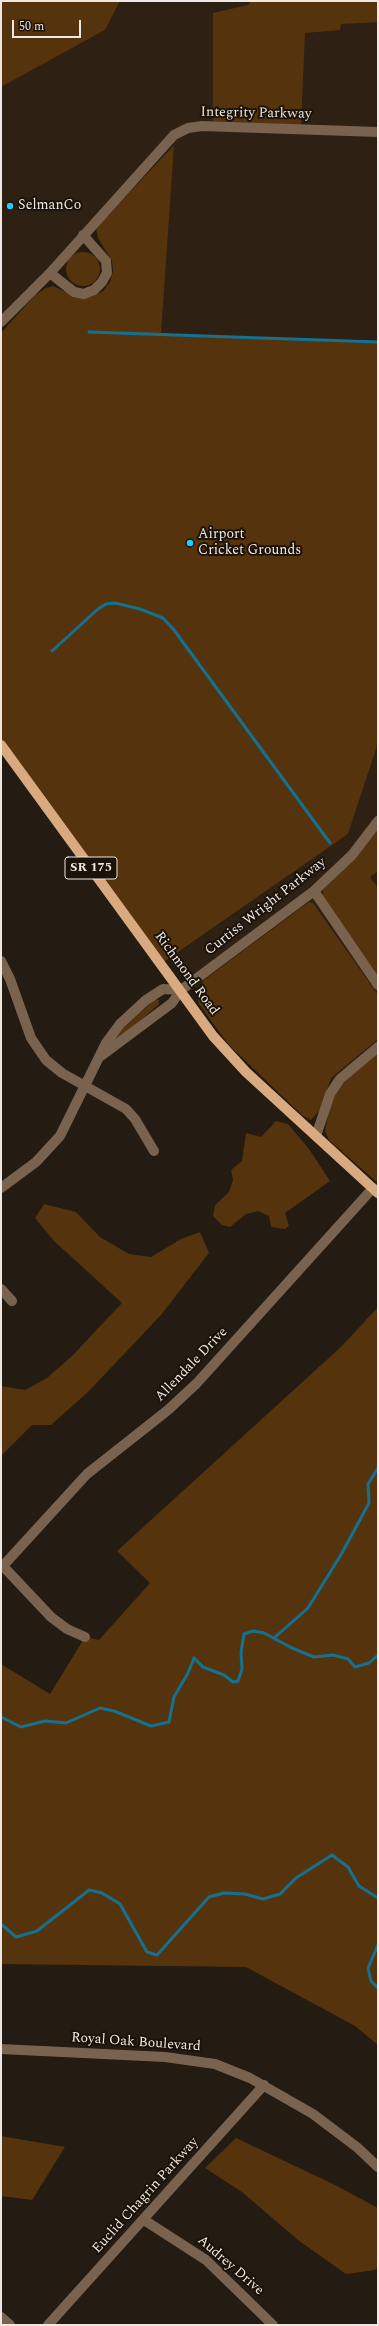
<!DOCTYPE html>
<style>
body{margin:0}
#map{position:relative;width:379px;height:2326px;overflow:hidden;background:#241b12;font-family:Spectral,serif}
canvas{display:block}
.frame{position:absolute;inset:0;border:2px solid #efe8e2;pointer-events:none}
.scale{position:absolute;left:12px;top:20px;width:69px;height:18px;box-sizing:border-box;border:2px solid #efe8e2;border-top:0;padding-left:5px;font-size:12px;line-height:14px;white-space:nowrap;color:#efe8e2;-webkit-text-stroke:3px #1b1209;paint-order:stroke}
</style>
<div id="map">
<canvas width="379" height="2326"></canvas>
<div class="frame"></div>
<div class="scale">50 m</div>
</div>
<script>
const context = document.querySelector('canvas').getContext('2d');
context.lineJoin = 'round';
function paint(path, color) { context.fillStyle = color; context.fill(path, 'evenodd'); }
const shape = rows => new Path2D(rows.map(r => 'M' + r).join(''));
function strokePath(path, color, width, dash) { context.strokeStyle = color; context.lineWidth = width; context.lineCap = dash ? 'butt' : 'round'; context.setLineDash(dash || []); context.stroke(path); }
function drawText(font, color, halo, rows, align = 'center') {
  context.font = font + ' Spectral,serif'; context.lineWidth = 4; context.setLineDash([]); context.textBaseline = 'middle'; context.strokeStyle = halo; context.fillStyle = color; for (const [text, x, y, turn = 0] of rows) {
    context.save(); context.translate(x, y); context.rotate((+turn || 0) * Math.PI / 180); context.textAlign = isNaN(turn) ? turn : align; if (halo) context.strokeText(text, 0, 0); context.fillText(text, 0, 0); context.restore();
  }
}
paint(shape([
 [120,1,378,1,378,343,161,335,174,136,1,322,1,87,105,30],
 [378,743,378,1159,269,1062,168,960,348,834]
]), '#2e2013');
paint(shape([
 [1,1,120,1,105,30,1,87],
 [251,1,378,1,378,22,341,24,340,30,305,33,301,125,213,121,213,13,248,5],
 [174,145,161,335,378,343,378,743,348,834,161,964,1,745,1,333,35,295,46,288,53,286,79,298,91,297,103,291,110,282,113,271,112,261,98,238,96,228],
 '66 269a17 17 0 1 1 34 0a17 17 0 1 1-34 0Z',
 [378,828,378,871,370,877,378,888,378,979,323,896,323,890,340,873],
 [309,902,313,903,378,995,378,1039,331,1078,319,1111,311,1120,303,1116,228,1044,199,1004,197,996,204,980],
 [155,999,159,1000,159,1004,124,1035,111,1043,120,1031],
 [378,1051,378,1183,329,1140,325,1131,330,1104,343,1081],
 [276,1121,288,1124,309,1149,330,1181,285,1213,289,1226,285,1229,271,1227,269,1216,258,1211,246,1214,230,1227,222,1225,213,1216,215,1205,229,1192,233,1180,231,1170,242,1161,246,1133,261,1137],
 [44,1204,76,1212,100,1237,129,1254,151,1257,181,1239,200,1232,209,1253,161,1315,88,1392,51,1425,32,1425,1,1456,1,1386,25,1390,47,1378,72,1356,122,1303,54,1241,35,1218],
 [378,1307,378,2045,355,2026,246,1967,1,1964,1,1664,50,1694,85,1637,99,1640,150,1583,117,1551,342,1346],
 [1,2136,65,2147,32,2200,1,2196],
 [236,2138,333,2184,378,2208,378,2267,375,2270,346,2274,298,2240,242,2192,205,2168]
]), '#55330d');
strokePath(shape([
 [89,332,378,342],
 [52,651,98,609,106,604,115,603,140,609,163,618,174,630,330,843],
 [274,1638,308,1608,342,1553,369,1503,368,1484,378,1468],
 [1,1717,21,1727,45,1721,66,1723,100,1708,114,1711,151,1726,169,1722,174,1697,188,1673,194,1658,203,1667,224,1675,233,1682,238,1681,242,1669,241,1652,244,1634,253,1631,264,1633,292,1648,314,1657,333,1655,348,1659,355,1667,369,1663,378,1655],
 [1,1924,16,1937,37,1931,89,1890,102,1893,120,1904,147,1952,157,1955,209,1897,224,1893,245,1894,263,1899,280,1894,296,1878,332,1855,348,1867,359,1886,378,1898],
 [378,1945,368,1968,371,1981,378,1988]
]), '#157190', 3);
strokePath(shape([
 [50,273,74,292,84,294,94,290,102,282,107,273,106,261,83,235],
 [1,322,50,273,174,135,188,128,202,126,378,132],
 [314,891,378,985],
 [1,961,10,979,31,1038,46,1060,62,1073,126,1109,135,1119,154,1151],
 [101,1056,172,1003,181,990,314,891,352,855,378,821],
 [316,1136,330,1094,340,1079,378,1047],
 [1,1188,36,1162,60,1136,106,1043,120,1024,146,1000,163,989,181,990],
 [1,1289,12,1301],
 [1,1564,51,1617,67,1629,85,1637],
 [3,1566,87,1474,168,1410,197,1383,373,1188],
 [1,2049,165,2057,215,2064,250,2078,313,2114,358,2148,378,2167],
 [144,2220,206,2260,273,2325],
 [1,2317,10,2325],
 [48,2325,264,2085]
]), '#79634f', 10);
strokePath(shape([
 [1,745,213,1036,246,1072,378,1193]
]), '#d9aa7f', 10);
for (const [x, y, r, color] of [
 [10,206,4,"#24c9fe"],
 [190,543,4,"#24c9fe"]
]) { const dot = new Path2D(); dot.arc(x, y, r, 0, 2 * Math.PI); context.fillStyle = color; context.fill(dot); strokePath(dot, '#1b1209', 1.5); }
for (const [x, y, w] of [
 [91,868,52]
]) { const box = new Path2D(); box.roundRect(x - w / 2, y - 11, w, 22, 3); context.fillStyle = '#1b1209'; context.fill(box); strokePath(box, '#efe8e2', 1); }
drawText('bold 13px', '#efe8e2', null, [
 ["SR 175",91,868]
]);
drawText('14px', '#efe8e2', '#1b1209', [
 ["Integrity Parkway",256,114,1],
 ["Curtiss Wright Parkway",266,907,-38],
 ["Richmond Road",186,974,54],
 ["Allendale Drive",192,1365,-46],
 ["Royal Oak Boulevard",136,2043,4],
 ["Euclid Chagrin Parkway",146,2196,-48],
 ["Audrey Drive",230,2266,41]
]);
drawText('14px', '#efe8e2', '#1b1209', [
 ["SelmanCo",18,206],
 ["Airport",198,535],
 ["Cricket Grounds",198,551]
], 'left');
</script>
